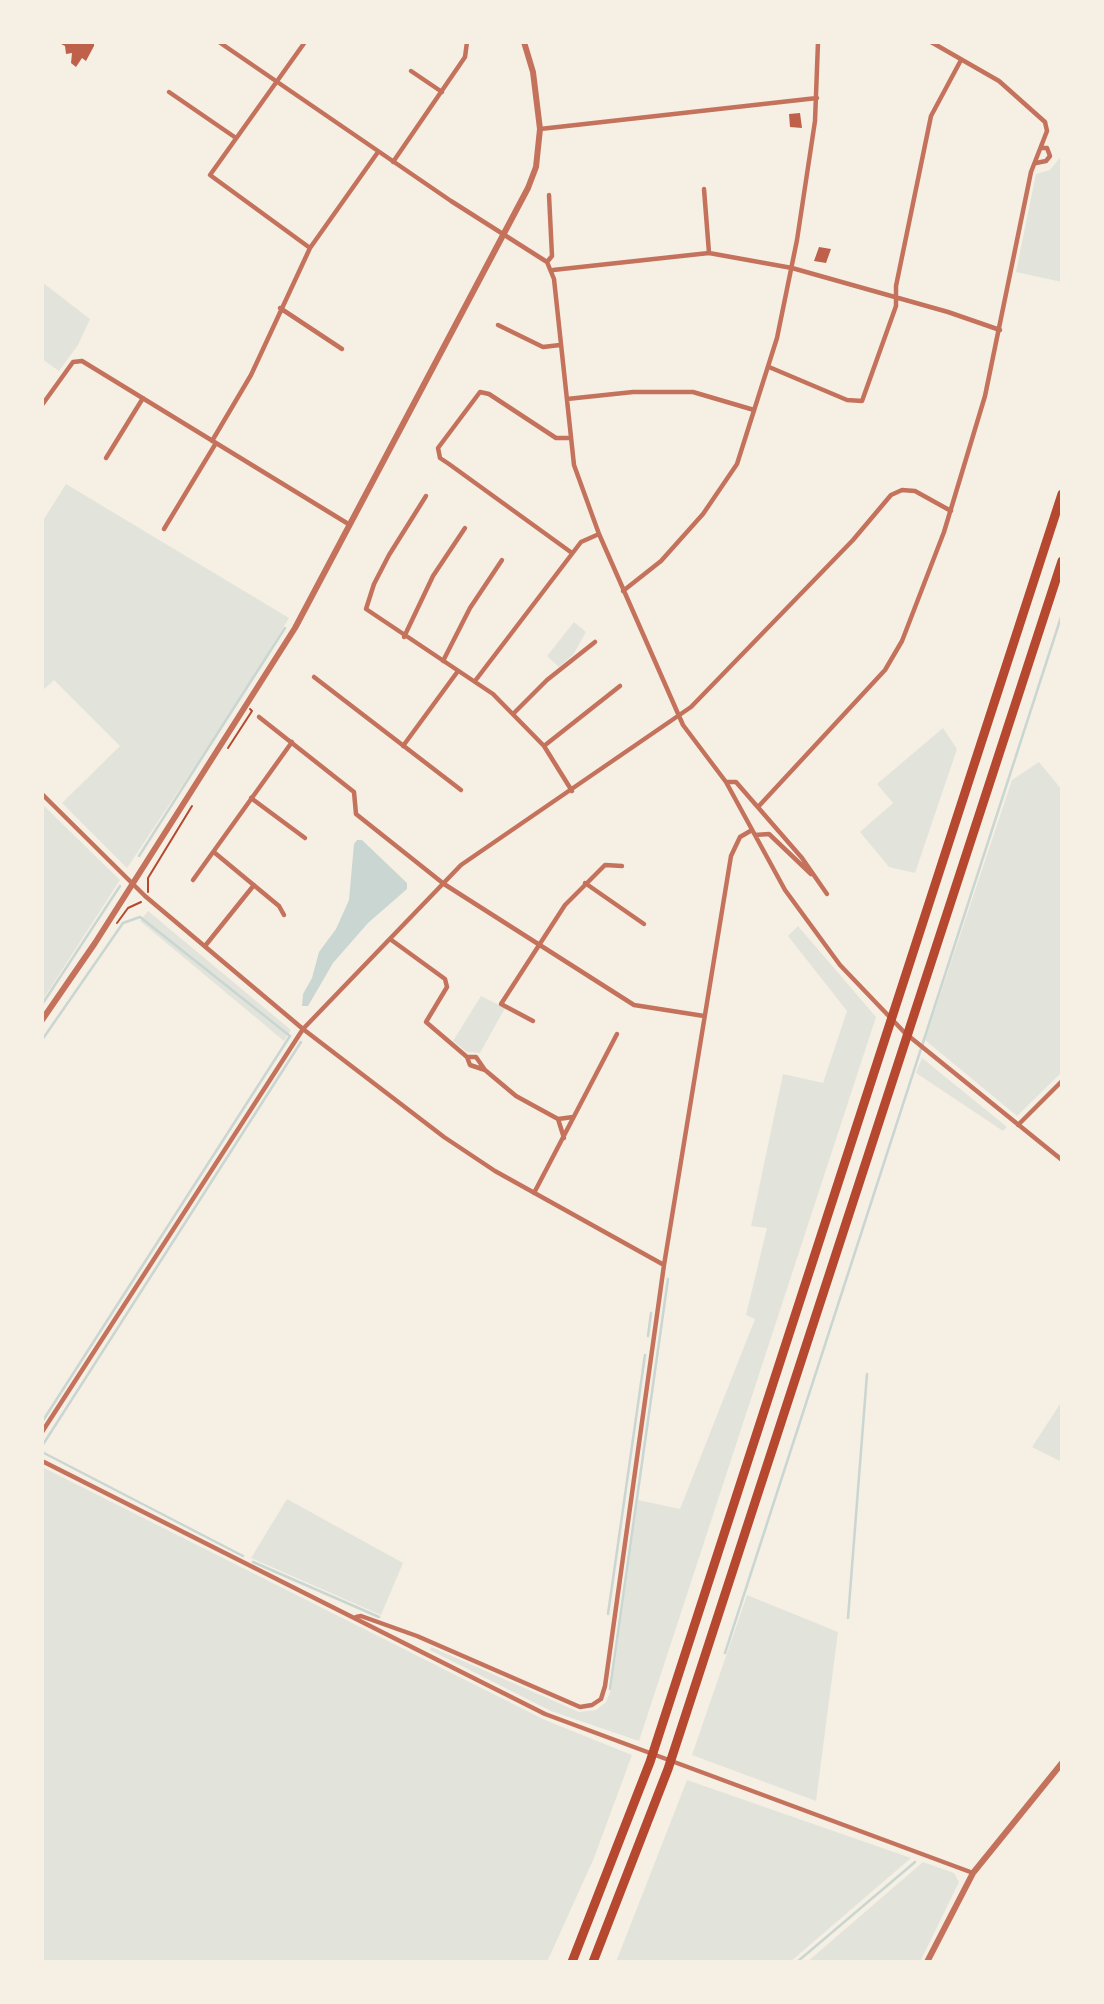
<!DOCTYPE html>
<style>
body{margin:0}
#map{position:relative;width:1104px;height:2004px;overflow:hidden;background:#f6efe4;font-family:Figtree,sans-serif}
canvas{display:block}
.frame{position:absolute;inset:0;border:44px solid #f6efe4;pointer-events:none}
</style>
<div id="map">
<canvas width="1104" height="2004"></canvas>
<div class="frame"></div>
</div>
<script>
const context = document.querySelector('canvas').getContext('2d');
context.lineJoin = 'round';
function paint(path, color) { context.fillStyle = color; context.fill(path, 'evenodd'); }
const shape = rows => new Path2D(rows.map(r => 'M' + r).join(''));
function strokePath(path, color, width, dash) { context.strokeStyle = color; context.lineWidth = width; context.lineCap = dash ? 'butt' : 'round'; context.setLineDash(dash || []); context.stroke(path); }
paint(shape([
 [1062,155,1062,282,1016,272,1036,174,1050,170],
 [42,282,90,319,78,345,59,371,42,359],
 [66,484,289,618,253,679,127,868,62,803,120,746,54,680,42,691,42,522],
 [574,622,586,632,573,655,559,667,547,656],
 [943,728,957,749,915,873,889,867,860,832,893,803,877,784],
 [1039,762,1062,790,1062,1072,1017,1116,925,1040,1012,780],
 [42,804,120,880,42,1001],
 [148,911,291,1030,284,1041,140,921],
 [798,926,876,1017,639,1741,551,1711,430,1650,431,1647,579,1712,596,1710,606,1702,611,1690,638,1500,680,1509,755,1319,746,1315,767,1228,751,1226,783,1074,823,1083,847,1011,788,936],
 [481,996,505,1008,480,1053,467,1052,453,1041],
 [922,1058,1007,1127,1003,1131,916,1073],
 [1062,1401,1062,1462,1032,1447],
 [42,1467,545,1720,632,1755,594,1858,547,1962,42,1962],
 [287,1499,403,1563,381,1615,251,1558],
 [747,1595,838,1632,816,1801,692,1755],
 [687,1780,911,1858,790,1962,616,1962],
 [923,1862,954,1873,959,1882,920,1962,807,1962]
]), '#e2e4dc');
paint(shape([
 [357,840,362,840,407,883,407,889,368,923,333,963,308,1006,302,1006,303,994,312,978,319,952,336,929,349,900,354,844]
]), '#c9d6d2');
strokePath(shape([
 [139,856,285,628],
 [43,1003,120,886],
 [42,1040,123,923,140,917,290,1036,42,1422],
 [648,1336,651,1313],
 [42,1446,301,1042],
 [42,1452,243,1556],
 [253,1562,379,1617],
 [608,1614,645,1355],
 [848,1618,867,1374],
 [725,1653,1062,614],
 [610,1689,668,1279],
 [797,1962,915,1862],
 [1061,1962,1062,1956]
]), '#c9d6d2', 2.5);
paint(shape([
 [57,42,94,42,94,46,86,61,82,58,76,67,71,63,72,53,66,54,65,46],
 [800,113,802,128,790,127,789,114],
 [819,247,831,249,826,263,814,261]
]), '#bf614a');
strokePath(shape([
 [228,748,252,711,250,709],
 [148,892,148,878,192,806],
 [117,923,128,908,141,902]
]), '#b5482f', 2);
strokePath(shape([
 [219,42,451,201,547,262,554,279,574,465,599,534,683,725,726,782,785,890,840,965,905,1033,1062,1160],
 [305,42,210,175,310,248],
 [411,71,442,92],
 [169,92,236,138],
 [540,129,817,98],
 [393,162,465,57,467,42],
 [1036,163,1046,161,1050,156,1047,148,1041,148],
 [704,189,709,253],
 [547,262,552,256,549,195],
 [553,270,709,253,792,268,948,312,1000,330],
 [280,308,342,349],
 [498,325,543,347,560,345],
 [769,367,847,400,862,401,896,306,896,286,931,116,961,60],
 [567,399,633,392,693,392,754,410],
 [42,405,73,362,82,361,350,525],
 [570,438,556,438,489,394,480,392,438,448,440,458,449,464,572,553],
 [212,441,251,375,310,248,378,152],
 [106,458,143,398],
 [426,496,389,555,374,584,366,609,493,694,544,746,572,791],
 [164,529,216,443],
 [623,591,661,561,703,514,737,464,777,338,797,240,815,121,818,42],
 [404,637,433,576,465,528],
 [443,661,470,608,502,560],
 [314,677,461,790],
 [475,681,581,542,599,534],
 [514,713,547,680,595,642],
 [259,717,354,792,356,814,444,884,634,1005,704,1016],
 [403,746,458,671],
 [544,746,620,686],
 [726,782,736,782,802,858,827,894],
 [42,794,145,896,303,1029,444,1137,495,1171,664,1265],
 [251,798,305,838],
 [758,807,885,670,902,641,944,532,985,396,1031,172,1047,131,1045,122,999,81,931,42],
 [755,835,769,834,811,874],
 [215,853,279,906,284,915],
 [193,880,292,742],
 [585,883,644,924],
 [390,939,445,979,447,987,426,1022,467,1057,470,1065,485,1070],
 [205,946,254,885],
 [533,1021,501,1004,565,905,605,865,622,866],
 [467,1057,476,1057,485,1070,516,1096,558,1119,573,1117],
 [558,1119,564,1138],
 [1018,1125,1062,1081],
 [534,1193,617,1034],
 [42,1432,303,1029,461,865,691,707,853,540,891,495,902,490,915,491,951,511],
 [42,1461,545,1714,973,1873],
 [356,1617,361,1616,417,1636,580,1707,592,1705,601,1699,605,1686,664,1265,731,856,740,837,752,830]
]), '#c5725c', 4.5);
strokePath(shape([
 [42,1020,95,943,295,628,528,188,536,167,540,129,533,72,524,42],
 [927,1962,973,1873,1062,1763]
]), '#c5725c', 6);
strokePath(shape([
 [572,1962,650,1762,1062,494],
 [593,1962,668,1769,1062,561]
]), '#b5482f', 9);
</script>
